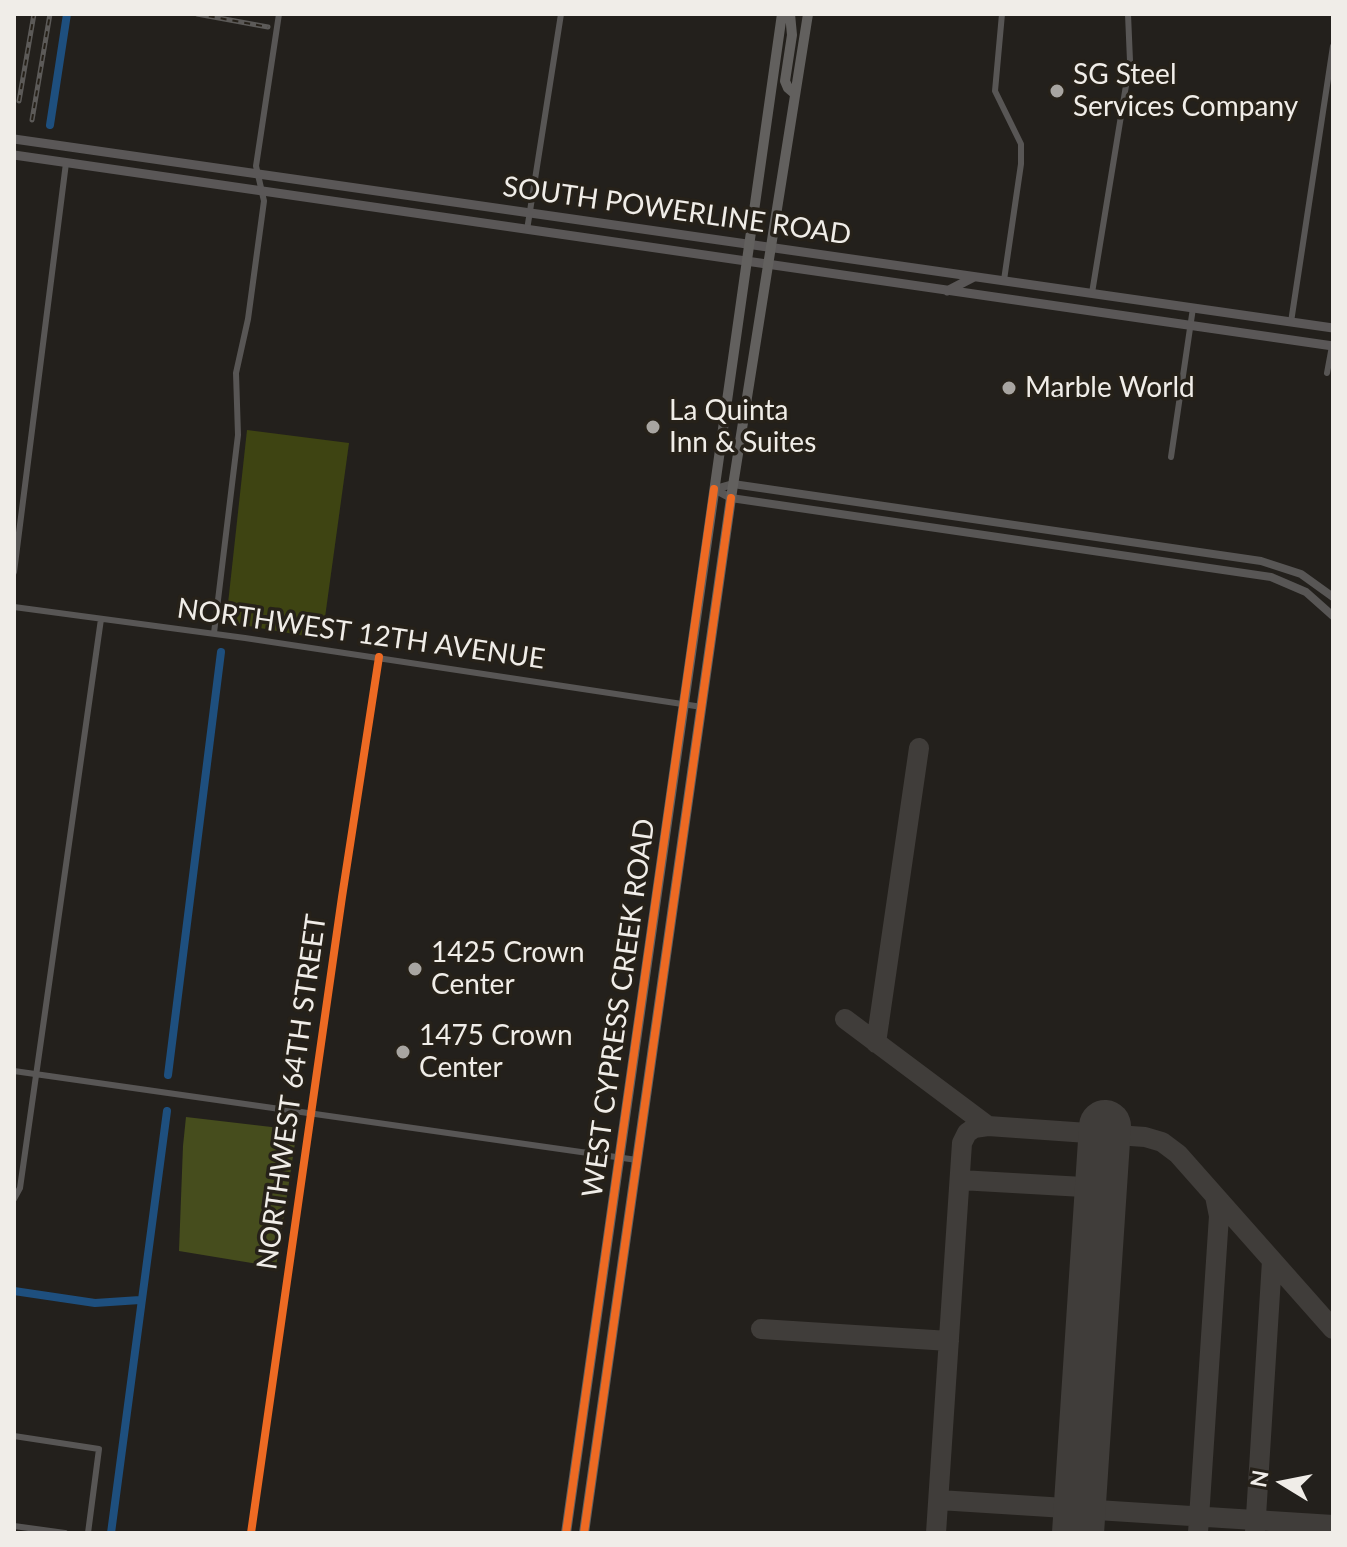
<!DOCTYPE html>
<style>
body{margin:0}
#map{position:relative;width:1347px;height:1547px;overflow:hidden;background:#23201c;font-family:Lato,sans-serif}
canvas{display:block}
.frame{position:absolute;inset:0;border:16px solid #f0ede8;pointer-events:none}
.north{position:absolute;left:1243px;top:1443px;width:80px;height:80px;-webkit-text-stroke:6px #262119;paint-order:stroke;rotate:280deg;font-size:22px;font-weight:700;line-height:32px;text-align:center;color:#f0ede8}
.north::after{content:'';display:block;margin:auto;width:28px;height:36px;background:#f0ede8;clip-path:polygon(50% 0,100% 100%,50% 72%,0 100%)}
</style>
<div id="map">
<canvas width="1347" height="1547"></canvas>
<div class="frame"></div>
<div class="north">N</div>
</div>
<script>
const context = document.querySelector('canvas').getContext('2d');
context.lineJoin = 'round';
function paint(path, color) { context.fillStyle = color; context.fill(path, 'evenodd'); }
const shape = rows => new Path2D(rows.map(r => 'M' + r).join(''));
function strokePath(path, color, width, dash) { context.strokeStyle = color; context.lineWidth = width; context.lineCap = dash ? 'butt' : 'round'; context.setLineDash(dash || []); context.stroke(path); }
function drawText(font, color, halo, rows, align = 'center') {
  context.font = font + ' Lato,sans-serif'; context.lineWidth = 7; context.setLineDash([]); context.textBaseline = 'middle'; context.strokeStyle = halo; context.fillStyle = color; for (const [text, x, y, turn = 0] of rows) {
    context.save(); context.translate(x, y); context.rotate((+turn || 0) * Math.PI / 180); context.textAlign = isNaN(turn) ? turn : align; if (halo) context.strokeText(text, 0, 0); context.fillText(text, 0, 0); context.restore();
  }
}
paint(shape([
 [247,430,349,443,322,639,226,622]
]), '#3e4412');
paint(shape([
 [186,1117,297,1130,276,1267,179,1251,183,1146]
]), '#464d1d');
strokePath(shape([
 [50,125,67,14],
 [168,1075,221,652],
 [14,1291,95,1303,140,1300],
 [111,1533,167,1111]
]), '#1e4f7e', 8);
strokePath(shape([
 [845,1019,988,1126],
 [876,1043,919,748],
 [960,1180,1101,1188],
 [761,1329,949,1341],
 [939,1500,1333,1525],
 [1255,1532,1272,1261],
 [936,1533,962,1143,967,1133,974,1128,988,1126,1145,1137,1162,1142,1178,1154,1333,1329],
 [1198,1533,1219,1216,1215,1196]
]), '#403d3a', 20);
strokePath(shape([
 [1078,1533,1105,1126]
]), '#403d3a', 52);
strokePath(shape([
 [1002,14,995,91,1021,144,1021,164,1004,280],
 [527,230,561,14],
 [1092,293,1130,61,1128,14],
 [1291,322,1333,46],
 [1327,373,1332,346],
 [1171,457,1193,308],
 [14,572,66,163],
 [14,607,245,638,702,707],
 [214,633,238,435,236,373,248,319,264,201,256,166,279,14],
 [14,1071,637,1160],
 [14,1199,20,1188,101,619],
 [14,1436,99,1449,88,1533],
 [14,1526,65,1533],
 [251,1533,342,897,379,657]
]), '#585655', 6);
strokePath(shape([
 [714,489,731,498,1271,577,1306,592,1333,616],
 [715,489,733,484,1261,561,1301,574,1333,597]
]), '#585655', 8);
strokePath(shape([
 [14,139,1333,328],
 [14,155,1333,346],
 [947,291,974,277]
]), '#5a5757', 9);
strokePath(shape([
 [790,14,792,35,785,81,788,88,795,94],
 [566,1533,782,14],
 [584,1533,731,498,808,14]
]), '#62605e', 10);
const rail = shape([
 [197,14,268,27],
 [19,101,34,14],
 [32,120,50,14]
]);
strokePath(rail, '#5c5a58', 5);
strokePath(rail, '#262119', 2, [6]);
strokePath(shape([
 [251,1533,342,897,379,657],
 [566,1533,714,489],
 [584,1533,731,498]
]), '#ed6a23', 8);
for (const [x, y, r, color] of [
 [1057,91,8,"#a8a5a1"],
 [1009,388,8,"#a8a5a1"],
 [653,427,8,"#a8a5a1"],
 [415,969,8,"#a8a5a1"],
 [403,1052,8,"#a8a5a1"]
]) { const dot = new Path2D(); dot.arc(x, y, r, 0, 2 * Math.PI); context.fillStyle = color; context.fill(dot); strokePath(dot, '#262119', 3); }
drawText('28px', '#f0ede8', '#262119', [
 ["SG Steel",1073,75],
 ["Services Company",1073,107],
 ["Marble World",1025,388],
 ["La Quinta",669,411],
 ["Inn & Suites",669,443],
 ["1425 Crown",431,953],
 ["Center",431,985],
 ["1475 Crown",419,1036],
 ["Center",419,1068]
], 'left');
drawText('28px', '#f0ede8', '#262119', [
 ["SOUTH POWERLINE ROAD",677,211,8],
 ["NORTHWEST 12TH AVENUE",361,634,8],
 ["WEST CYPRESS CREEK ROAD",619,1008,-82],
 ["NORTHWEST 64TH STREET",292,1092,-82]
]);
</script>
